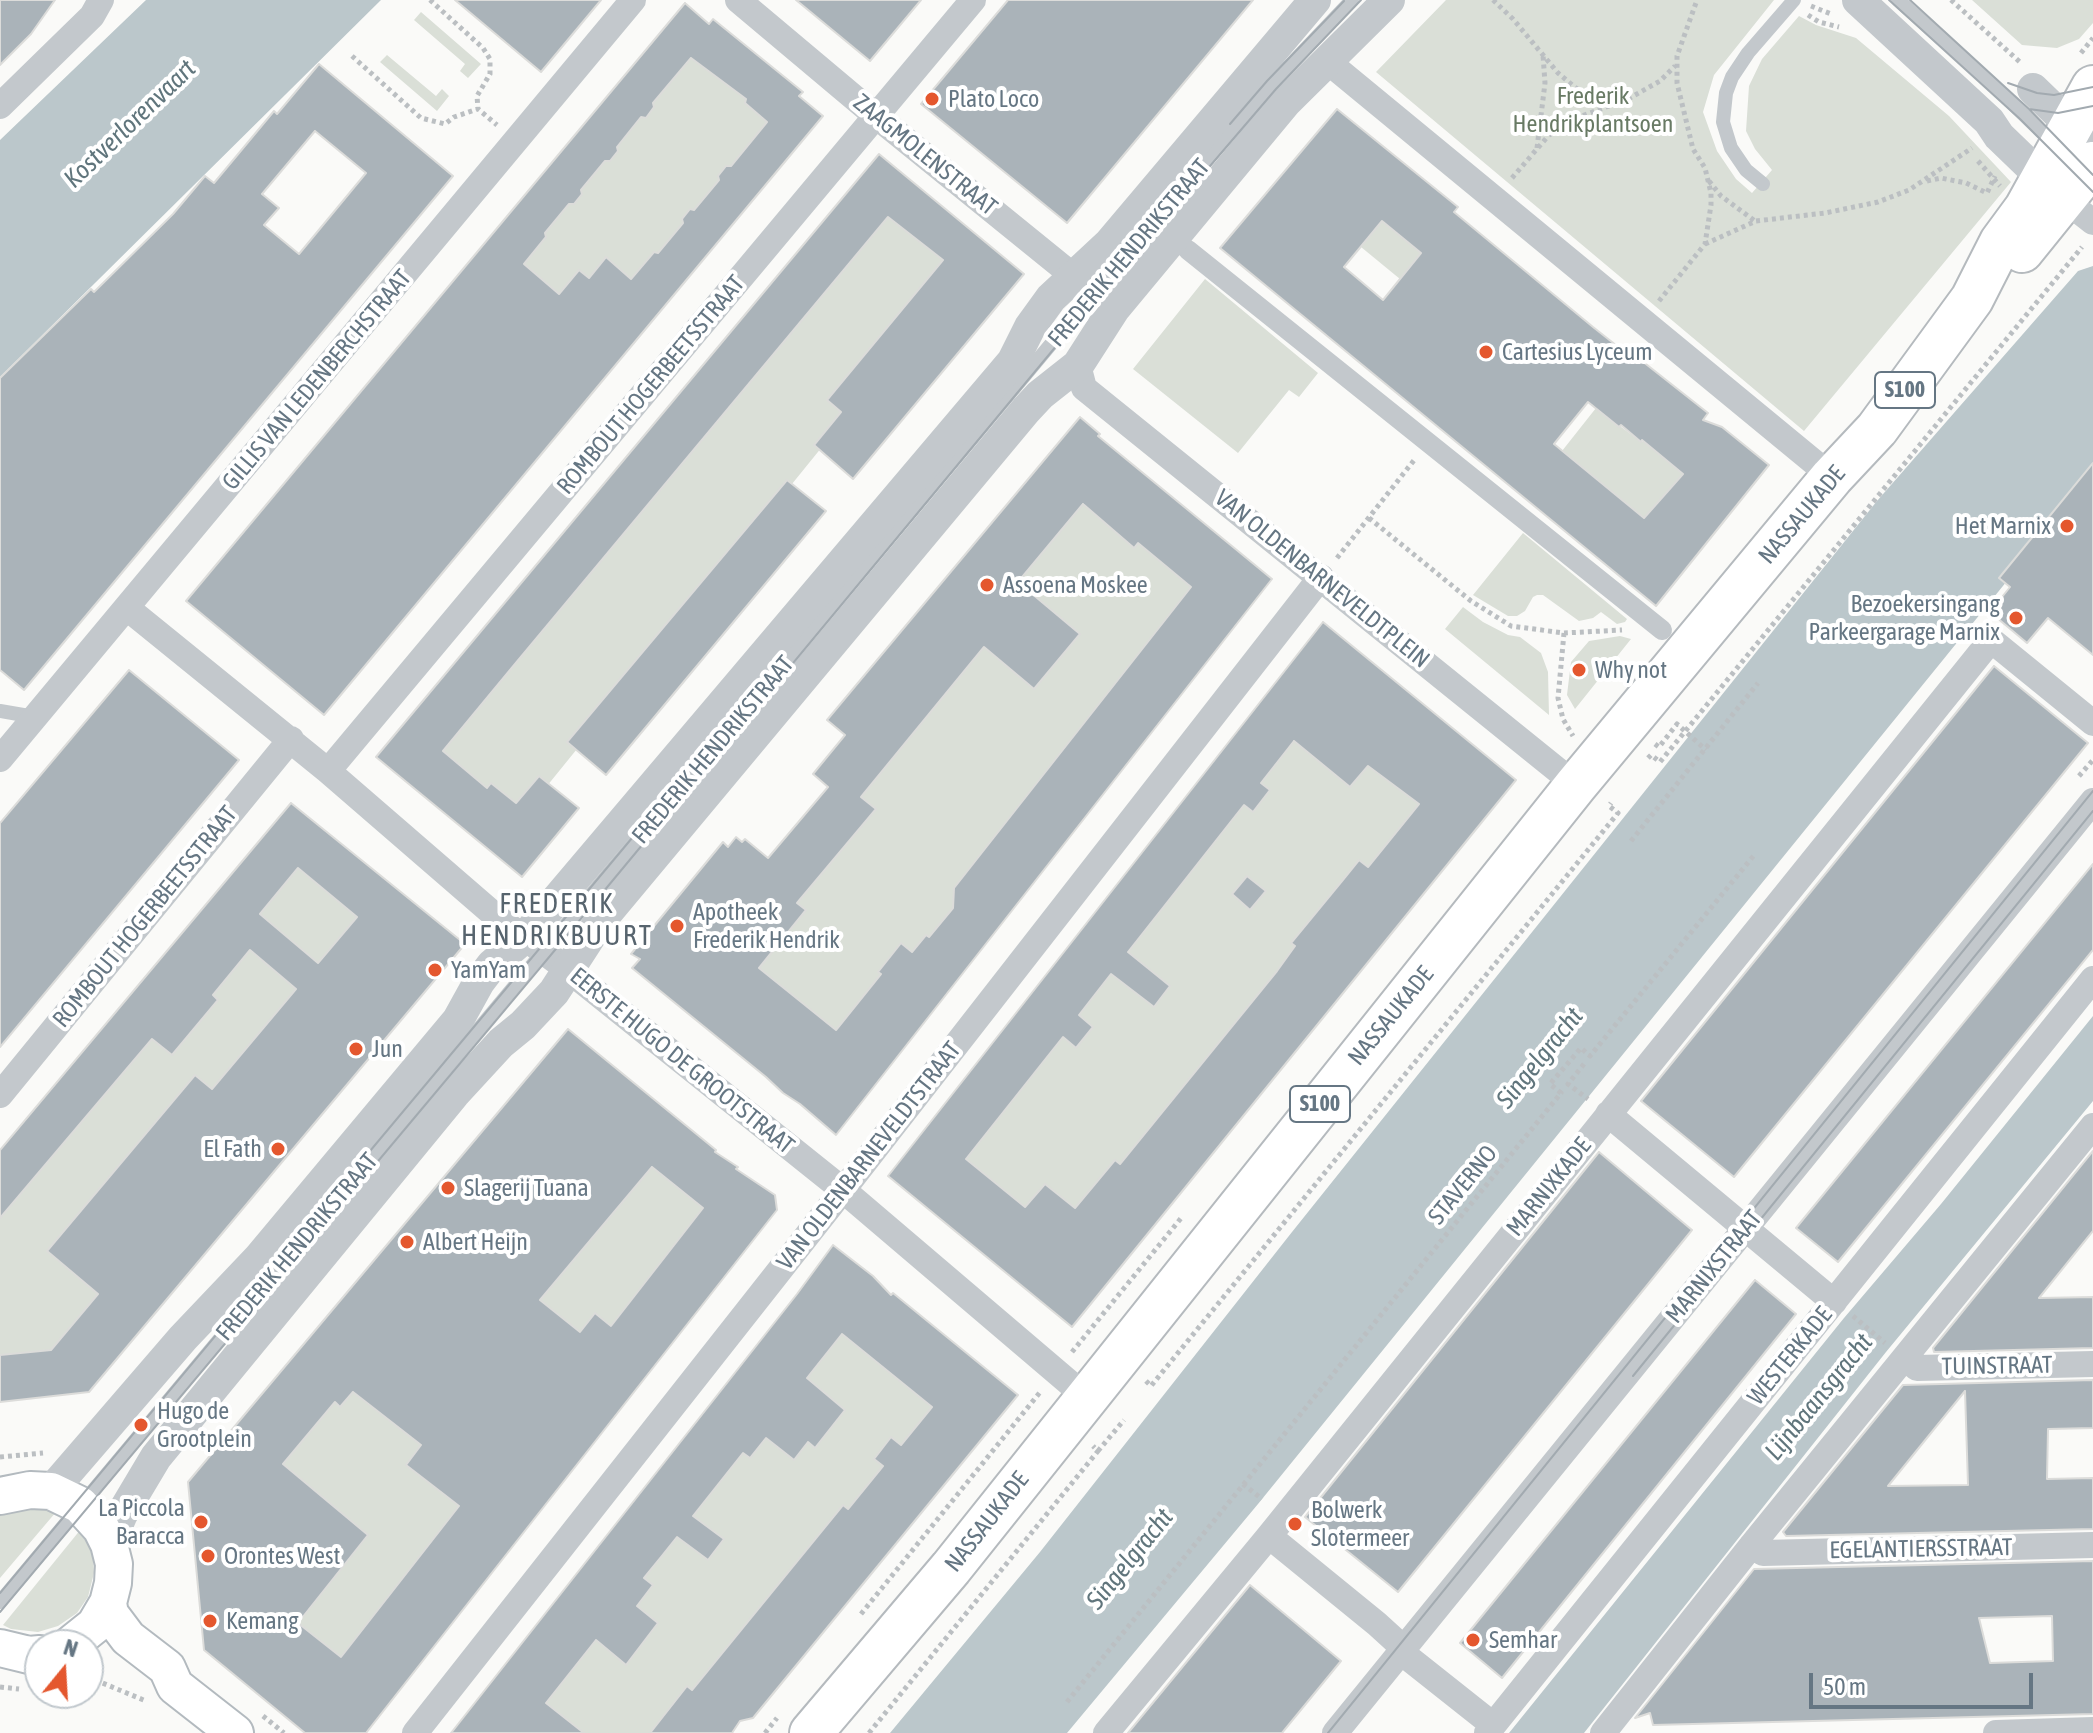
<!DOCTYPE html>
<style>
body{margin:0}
#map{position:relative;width:2093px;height:1733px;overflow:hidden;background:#fafaf8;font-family:"Asap Condensed",sans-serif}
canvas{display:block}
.north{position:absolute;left:24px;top:1629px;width:80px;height:80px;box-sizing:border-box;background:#fff;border:2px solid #c1c8cd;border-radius:50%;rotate:18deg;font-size:22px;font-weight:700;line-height:32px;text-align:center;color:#657683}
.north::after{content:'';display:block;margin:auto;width:28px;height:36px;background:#e4572e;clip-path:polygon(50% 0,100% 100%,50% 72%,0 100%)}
.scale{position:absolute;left:1809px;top:1673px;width:224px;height:36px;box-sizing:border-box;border:4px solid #657683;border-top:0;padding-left:10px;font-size:24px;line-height:28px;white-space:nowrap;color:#657683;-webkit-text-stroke:6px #fff;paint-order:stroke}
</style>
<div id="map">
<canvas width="2093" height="1733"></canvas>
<div class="north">N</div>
<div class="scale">50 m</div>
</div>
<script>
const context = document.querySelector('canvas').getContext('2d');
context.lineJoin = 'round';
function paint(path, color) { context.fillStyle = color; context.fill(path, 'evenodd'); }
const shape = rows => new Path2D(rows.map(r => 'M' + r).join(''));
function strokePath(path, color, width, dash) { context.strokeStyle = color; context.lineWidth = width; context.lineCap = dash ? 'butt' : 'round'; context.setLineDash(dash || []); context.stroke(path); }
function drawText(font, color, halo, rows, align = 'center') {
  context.font = font + ' "Asap Condensed",sans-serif'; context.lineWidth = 8; context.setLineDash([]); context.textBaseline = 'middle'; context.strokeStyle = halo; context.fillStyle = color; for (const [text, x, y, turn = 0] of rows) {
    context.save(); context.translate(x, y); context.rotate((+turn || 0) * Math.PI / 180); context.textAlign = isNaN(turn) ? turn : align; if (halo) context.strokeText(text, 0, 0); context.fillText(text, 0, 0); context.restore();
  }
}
paint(shape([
 [1446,0,1774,0,1714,75,1703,112,1717,151,1736,179,1752,193,1772,170,1755,149,1746,131,1749,86,1762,59,1799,16,1816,25,1856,38,1949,116,2011,182,1804,431,1376,72],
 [1972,0,2093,0,2093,23,2079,39,2057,48,2022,45],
 [421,12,481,64,468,78,460,71,465,64,414,20],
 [699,40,790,109,316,673,222,594],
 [387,55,436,96,442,89,449,96,437,111,380,62],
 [1317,168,1421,253,1400,279,1322,215],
 [891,201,968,267,521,818,417,745],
 [1205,279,1318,373,1299,397,1289,390,1238,453,1133,369],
 [1596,408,1640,441,1700,457,1627,543,1562,451],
 [1080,483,1213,586,832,1070,689,958],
 [1523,533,1627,619,1625,622,1617,624,1601,612,1593,618,1579,621,1543,595,1537,595,1533,597,1525,611,1517,616,1508,616,1473,595],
 [1463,607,1483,622,1508,635,1520,637,1541,653,1548,672,1549,715,1445,629],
 [1620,636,1631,639,1575,709,1567,695,1571,662,1589,641],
 [1326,677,1454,773,1068,1257,942,1154],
 [296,848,421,944,74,1355,0,1367,0,1177],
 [575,1070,742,1201,548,1418,398,1295],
 [836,1314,950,1396,684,1733,490,1733],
 [344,1370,497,1492,333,1700,227,1503],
 [28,1503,56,1512,0,1578,0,1510],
 [81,1529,93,1550,94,1573,88,1597,77,1613,58,1626,38,1632,11,1629,3,1625]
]), '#dadfd7');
paint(shape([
 [146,0,381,0,0,377,0,140],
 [2093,266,2093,475,1258,1504,1067,1733,890,1733,1040,1552,1292,1232,1877,501,2078,271],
 [2093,1016,2093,1101,1886,1352,1584,1733,1509,1733,1844,1318,1941,1204]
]), '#bbc7cb');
const building = shape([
 [0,0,55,0,31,34,0,65,0,0],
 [455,0,601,0,541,72,455,0],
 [796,0,921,0,870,61,796,0],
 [1008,0,1253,0,1067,223,921,104,1008,0],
 [685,3,709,24,713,19,803,92,799,96,823,116,324,715,186,601,685,3],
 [691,58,746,99,745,103,767,122,731,166,726,166,718,176,719,180,694,210,690,209,682,219,683,223,658,253,654,252,631,279,606,257,589,278,579,270,559,294,524,264,546,237,545,233,569,204,574,204,582,194,581,190,605,161,610,161,618,151,617,147,641,117,646,118,654,107,653,103,691,58],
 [319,64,453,176,24,690,0,670,0,378,91,289,94,292,173,214,205,176,214,183,274,111,277,114,319,64],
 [315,131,366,173,299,254,264,225,279,208,262,194,315,131],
 [1337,109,1458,207,1454,212,1593,327,1636,361,1637,357,1708,413,1703,420,1722,427,1769,465,1656,606,1220,248,1337,109],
 [1382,221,1421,253,1383,300,1344,267,1382,221],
 [1588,402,1619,427,1621,425,1641,442,1642,440,1683,474,1644,518,1554,444,1588,402],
 [879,154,1024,274,853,479,814,445,841,412,827,400,943,260,888,217,515,664,443,751,487,788,491,783,516,803,539,776,579,808,522,877,376,757,879,154],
 [1080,417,1100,434,1098,436,1272,579,836,1135,800,1104,783,1093,766,1077,632,968,640,959,631,954,723,842,728,847,736,837,742,842,745,839,768,858,828,787,813,774,845,735,827,720,1080,417],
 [1083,504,1134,548,1138,543,1191,587,954,888,953,908,929,937,926,935,912,952,901,943,878,972,881,974,836,1030,759,968,806,910,797,903,876,809,861,797,984,647,1034,689,1080,634,1018,582,1083,504],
 [2093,463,2093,655,2048,618,2027,643,1990,612,2010,587,1999,578,2093,463],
 [787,480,826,511,606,775,567,742,787,480],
 [1323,622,1516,780,1072,1327,888,1176,1323,622],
 [1294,741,1350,787,1368,766,1419,804,1368,867,1359,860,1342,881,1291,943,1295,946,1277,971,1120,1164,1115,1160,1075,1208,1045,1184,1025,1207,966,1159,1063,1037,1076,1048,1093,1027,1079,1015,1111,974,1154,1007,1170,986,1128,952,1244,805,1253,812,1270,790,1261,783,1294,741],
 [1994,666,2088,743,1734,1177,1641,1101,1994,666],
 [129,670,239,760,0,1047,0,823,129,670],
 [291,803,465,944,89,1392,0,1402,0,1355,51,1350,98,1294,47,1251,195,1075,212,1089,296,989,250,950,213,995,218,1000,172,1055,152,1039,0,1218,0,1150,291,803],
 [298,868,357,917,318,963,260,914,298,868],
 [2093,864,2093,950,1838,1262,1796,1228,2093,864],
 [1247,876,1266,891,1250,910,1232,894,1247,876],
 [568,1029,716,1150,715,1152,738,1167,736,1169,775,1195,777,1210,366,1733,305,1733,204,1650,188,1482,568,1029],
 [652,1167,703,1208,611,1326,595,1313,580,1332,540,1300,652,1167],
 [353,1392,421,1445,406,1465,459,1506,341,1657,298,1623,368,1535,283,1464,335,1402,340,1407,353,1392],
 [2093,1151,2093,1231,2039,1298,2093,1297,2093,1348,1934,1352,1933,1348,2093,1151],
 [1599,1152,1692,1230,1398,1592,1305,1517,1599,1152],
 [833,1245,873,1276,891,1295,893,1293,1018,1395,753,1718,740,1721,732,1733,650,1733,687,1686,692,1690,843,1505,848,1509,883,1466,874,1459,891,1437,901,1445,932,1407,842,1334,807,1378,845,1410,815,1448,808,1442,794,1460,766,1438,750,1458,743,1453,693,1516,724,1539,708,1560,677,1537,661,1557,644,1578,653,1585,637,1606,658,1623,626,1665,596,1640,546,1703,584,1733,451,1733,797,1294,833,1245],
 [1755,1280,1796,1314,1502,1678,1460,1643,1755,1280],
 [2093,1380,2093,1428,2048,1429,2047,1479,2093,1478,2093,1529,1786,1536,1783,1532,1903,1385,2093,1380],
 [1965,1391,1968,1485,1888,1486,1965,1391],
 [2093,1561,2093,1714,1653,1725,1650,1713,1635,1718,1754,1569,2093,1561],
 [2052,1616,2053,1661,1990,1663,1979,1618,2052,1616],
 [1250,1585,1341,1661,1282,1733,1128,1733,1250,1585]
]);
paint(building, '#aab3b9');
strokePath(building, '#dcdcda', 2);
const secondary = shape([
 [0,1496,30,1490,51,1491,80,1505,101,1528,109,1544,114,1564,113,1583,108,1603,95,1625,70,1645],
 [108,1603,110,1614,128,1638,167,1668,175,1686,235,1733],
 [0,1648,29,1655,40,1654]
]);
const primary = shape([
 [2022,251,2093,163],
 [811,1733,951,1568,1576,785,1832,477,1877,429,1972,299,2001,242,2026,208,2093,87]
]);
strokePath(secondary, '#b3babf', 40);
strokePath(primary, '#b5babe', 46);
strokePath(shape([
 [430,0,483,48,490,59,490,74,477,96,478,109,497,125],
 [1493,0,1513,19,1558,73,1601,109],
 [1951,0,2021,63],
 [1811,6,1831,14],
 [1808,15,1819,22,1839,27],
 [2081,53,2093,38],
 [352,56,421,118,445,124,454,117,478,109],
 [1537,148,1545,83,1543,55],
 [1978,161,2000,186],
 [1512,178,1549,135,1579,117,1628,99,1660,81,1675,66],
 [1709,181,1721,196,1755,221],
 [1927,181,1941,178,1966,183,1987,193,1995,176],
 [1705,244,1756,221,1825,213,1878,202,1909,190,1972,148],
 [1659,301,1705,244,1711,205,1711,193,1705,168,1693,149,1677,83,1677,56,1697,0],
 [1369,518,1471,601,1511,626,1564,633,1622,630],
 [1337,558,1415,459],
 [1564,633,1558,698,1563,719,1573,736],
 [1655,744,1659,747,1677,724,1706,750],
 [1648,758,1651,755,1660,762,2082,247],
 [2079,776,2093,760],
 [1631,841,1758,683],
 [1584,1064,1568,1084,1588,1099],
 [1853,1316,1885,1343],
 [1072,1352,1182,1217],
 [1146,1381,1151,1386,1618,813,1609,806,1611,803],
 [1098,1451,1124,1420],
 [0,1457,43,1453],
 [1243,1484,1262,1499],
 [861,1614,1041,1391],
 [88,1677,146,1701],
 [0,1687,19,1689],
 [1067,1702,1561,1093,1550,1084,1581,1048,1590,1056,1755,854],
 [263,1716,284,1733],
 [765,1733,777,1718],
 [869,1733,1098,1451,1093,1446]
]), '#bbbfc2', 5, [4, 4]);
strokePath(shape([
 [1898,0,1991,83,2056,146],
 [1763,184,1746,170,1731,148,1723,122,1726,93,1732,77,1748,53,1794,0],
 [0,711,35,717],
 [0,1602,1092,295,1272,84,1352,0]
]), '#c3c8cc', 14);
strokePath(shape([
 [1188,250,1662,630]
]), '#c3c8cc', 20);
strokePath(shape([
 [738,0,876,116,1114,309],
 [1327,61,1832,477],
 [0,106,92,16,101,0],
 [2065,200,2093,222],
 [1078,365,1084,388,1576,785],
 [127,608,328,771,499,919,567,969,843,1190,1086,1397],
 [0,759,633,0],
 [328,771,973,0],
 [0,1095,291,739],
 [1608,1114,1834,1302],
 [1905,1358,1917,1368,2093,1364],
 [1269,1536,1377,1624,1400,1645,1406,1656,1493,1725],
 [1752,1545,1763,1553,2093,1545],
 [415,1733,843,1190,1321,577],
 [1106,1733,1269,1536,1991,640,2093,723],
 [1335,1733,2093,801],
 [1487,1733,2093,979],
 [1603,1733,1752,1545,2093,1126],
 [1996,1733,2093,1730]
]), '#c3c8cc', 26);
strokePath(shape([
 [1858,0,1989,121,1999,136,2057,192],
 [2033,89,2093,147],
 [51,1491,183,1338,259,1258,458,1020,479,982,492,965,525,937,1013,361,1030,327,1051,298,1109,244,1315,0],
 [109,1544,122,1514,156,1457,454,1094,501,1043,523,1025,554,992,600,921,1026,410,1040,395,1078,365,1114,309,1285,103,1389,0]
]), '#c3c8cc', 32);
strokePath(secondary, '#fff', 36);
strokePath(primary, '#fff', 42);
strokePath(shape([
 [1889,0,2020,119,2093,192],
 [1910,0,2029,109,2093,175],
 [2008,83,2037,93,2054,95,2093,87],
 [2029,109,2058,113,2093,106],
 [1230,124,1267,81,1344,1],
 [1633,1376,2093,811],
 [0,1593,632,838],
 [0,1612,550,956,1067,333,1276,89,1361,0],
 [1328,1733,2093,791]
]), '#a2aab0', 2);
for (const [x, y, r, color] of [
 [932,99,8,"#e4572e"],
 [1486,352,8,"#e4572e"],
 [2067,526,8,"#e4572e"],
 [987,585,8,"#e4572e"],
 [2016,618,8,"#e4572e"],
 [1579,670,8,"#e4572e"],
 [677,926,8,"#e4572e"],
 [435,970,8,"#e4572e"],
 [356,1049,8,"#e4572e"],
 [278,1149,8,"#e4572e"],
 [448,1188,8,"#e4572e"],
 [407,1242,8,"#e4572e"],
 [141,1425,8,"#e4572e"],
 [201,1522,8,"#e4572e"],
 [1295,1524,8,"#e4572e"],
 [208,1556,8,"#e4572e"],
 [210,1621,8,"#e4572e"],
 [1473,1640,8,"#e4572e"]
]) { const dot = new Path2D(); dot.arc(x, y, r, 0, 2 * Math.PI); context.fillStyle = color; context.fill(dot); strokePath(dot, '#fff', 3); }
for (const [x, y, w] of [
 [1905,390,60],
 [1320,1104,60]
]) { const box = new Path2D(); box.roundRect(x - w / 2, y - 18, w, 36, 6); context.fillStyle = '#fff'; context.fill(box); strokePath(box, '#657683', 2); }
drawText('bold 22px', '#657683', null, [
 ["S100",1905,390],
 ["S100",1320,1104]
]);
drawText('24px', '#687a64', '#fff', [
 ["Frederik",1593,96],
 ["Hendrikplantsoen",1593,124]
]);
drawText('24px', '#657683', '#fff', [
 ["Plato Loco",948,99],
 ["Cartesius Lyceum",1502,352],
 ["Het Marnix",2051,526,"right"],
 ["Assoena Moskee",1003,585],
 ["Bezoekersingang",2000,604,"right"],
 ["Parkeergarage Marnix",2000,632,"right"],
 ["Why not",1595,670],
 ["Apotheek",693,912],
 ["Frederik Hendrik",693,940],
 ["YamYam",451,970],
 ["Jun",372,1049],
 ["El Fath",262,1149,"right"],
 ["Slagerij Tuana",464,1188],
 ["Albert Heijn",423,1242],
 ["Hugo de",157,1411],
 ["Grootplein",157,1439],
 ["La Piccola",185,1508,"right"],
 ["Baracca",185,1536,"right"],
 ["Bolwerk",1311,1510],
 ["Slotermeer",1311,1538],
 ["Orontes West",224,1556],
 ["Kemang",226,1621],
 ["Semhar",1489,1640]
], 'left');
drawText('24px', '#657683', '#fff', [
 ["ZAAGMOLENSTRAAT",925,155,39],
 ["FREDERIK HENDRIKSTRAAT",1129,253,-50],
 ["GILLIS VAN LEDENBERCHSTRAAT",317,380,-50],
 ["ROMBOUT HOGERBEETSSTRAAT",651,385,-50],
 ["NASSAUKADE",1802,515,-50],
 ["VAN OLDENBARNEVELDTPLEIN",1322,579,39],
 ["FREDERIK HENDRIKSTRAAT",713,750,-50],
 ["ROMBOUT HOGERBEETSSTRAAT",145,917,-51],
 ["NASSAUKADE",1391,1016,-51],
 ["EERSTE HUGO DE GROOTSTRAAT",682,1061,39],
 ["VAN OLDENBARNEVELDTSTRAAT",869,1156,-52],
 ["STAVERNO",1463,1185,-51],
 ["MARNIXKADE",1549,1187,-51],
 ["FREDERIK HENDRIKSTRAAT",297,1247,-50],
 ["MARNIXSTRAAT",1714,1267,-51],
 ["WESTERKADE",1790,1356,-51],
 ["TUINSTRAAT",1997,1366,-1],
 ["NASSAUKADE",987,1522,-52],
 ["EGELANTIERSSTRAAT",1921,1549,-1]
]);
drawText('italic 26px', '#60757c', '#fff', [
 ["Kostverlorenvaart",130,124,-44],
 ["Singelgracht",1540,1058,-51],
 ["Lijnbaansgracht",1819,1397,-51],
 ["Singelgracht",1130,1559,-51]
]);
context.letterSpacing = '2px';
drawText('28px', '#57646e', '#fff', [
 ["FREDERIK",557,904],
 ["HENDRIKBUURT",557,936]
]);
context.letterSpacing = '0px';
</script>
